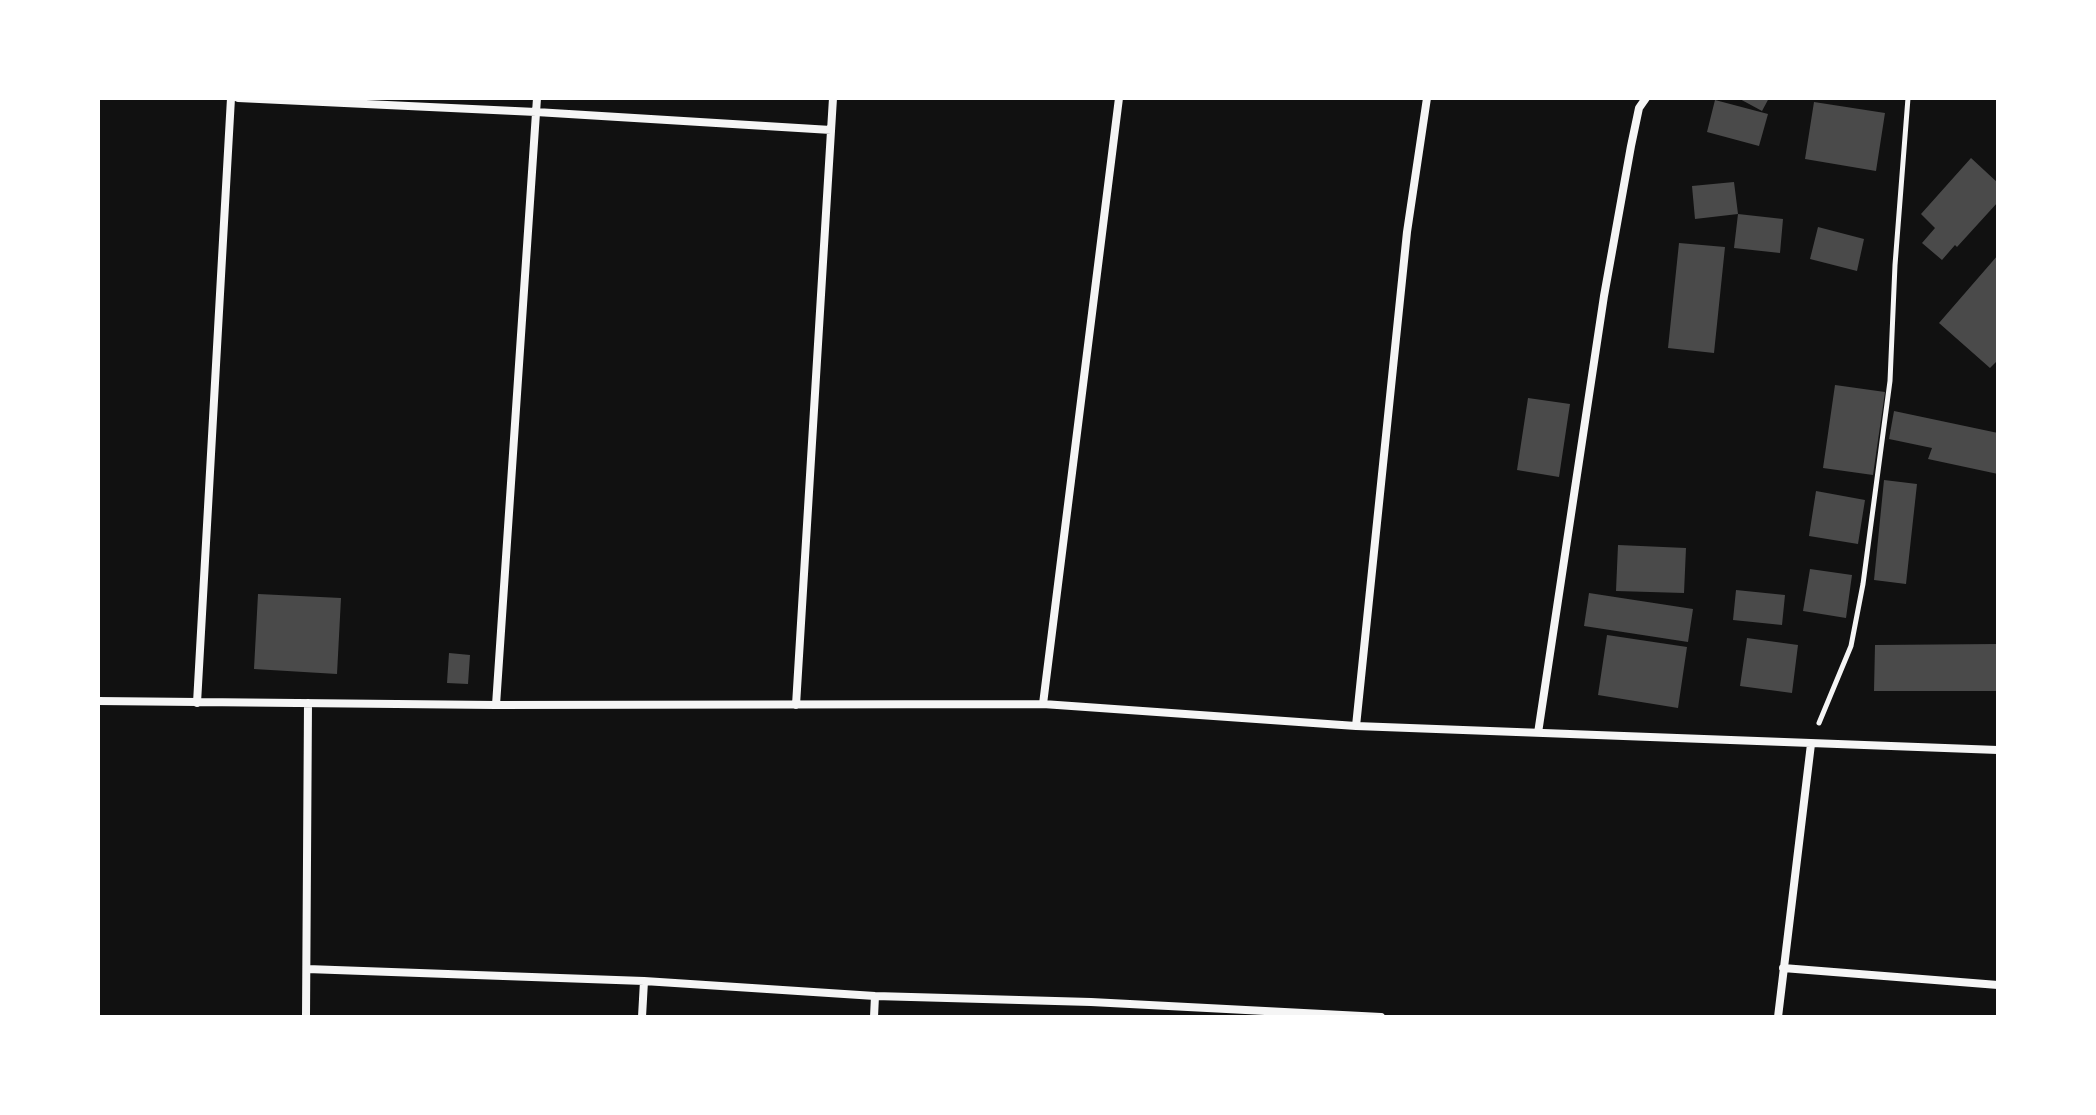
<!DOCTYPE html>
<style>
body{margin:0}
#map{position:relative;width:2096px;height:1115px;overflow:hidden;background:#111;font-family:"Sofia Sans Condensed",sans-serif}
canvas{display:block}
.frame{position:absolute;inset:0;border:100px solid #fff;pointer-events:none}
</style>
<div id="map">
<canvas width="2096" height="1115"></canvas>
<div class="frame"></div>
</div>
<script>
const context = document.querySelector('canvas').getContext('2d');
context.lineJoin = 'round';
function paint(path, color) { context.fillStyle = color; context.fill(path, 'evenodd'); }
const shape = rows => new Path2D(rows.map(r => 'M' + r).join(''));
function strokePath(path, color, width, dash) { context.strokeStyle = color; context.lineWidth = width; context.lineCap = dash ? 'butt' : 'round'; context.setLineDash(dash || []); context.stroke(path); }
paint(shape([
 [1738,98,1769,98,1762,111],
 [1715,100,1768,114,1759,146,1707,132],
 [1814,102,1885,113,1876,171,1805,159],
 [1971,158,1998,183,1998,202,1957,247,1955,245,1942,260,1922,243,1935,228,1921,214],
 [1734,182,1738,214,1695,219,1692,186],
 [1738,214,1783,219,1780,253,1734,248],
 [1818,227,1864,239,1857,271,1810,259],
 [1679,243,1725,247,1714,353,1668,348],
 [1998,255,1998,360,1990,368,1939,323],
 [1835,385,1885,392,1873,475,1823,468],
 [1528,398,1570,404,1559,477,1517,470],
 [1894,411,1998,433,1998,474,1928,459,1932,448,1889,439],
 [1884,480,1917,484,1906,584,1874,580],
 [1816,491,1865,500,1858,544,1809,536],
 [1618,545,1686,548,1684,593,1616,591],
 [1810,569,1852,575,1846,618,1803,611],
 [1736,590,1785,595,1782,625,1733,620],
 [1589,593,1693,609,1688,642,1584,626],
 [258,594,341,598,337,674,254,669],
 [1607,635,1687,647,1678,708,1598,695],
 [1747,638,1798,645,1792,693,1740,686],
 [1998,644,1998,691,1874,691,1875,645],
 [449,653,470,655,468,684,447,683]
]), '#4a4a4a');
strokePath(shape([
 [1819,723,1851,646,1863,584,1890,381,1895,265,1908,98]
]), '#f5f5f5', 5);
strokePath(shape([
 [238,98,536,112,831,130],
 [98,701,496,705,1043,704,1356,726,1998,750],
 [197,703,231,98],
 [1043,704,1119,98],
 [496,705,537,98],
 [796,705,833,98],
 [1356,726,1407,232,1427,98],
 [1538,733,1604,296,1631,146,1639,108,1646,98],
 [1783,968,1998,985],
 [307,969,644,981,875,996,1091,1002,1381,1017],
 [306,1017,308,703],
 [642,1017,644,981],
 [874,1017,875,996],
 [1778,1017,1811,744]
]), '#f5f5f5', 8);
</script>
